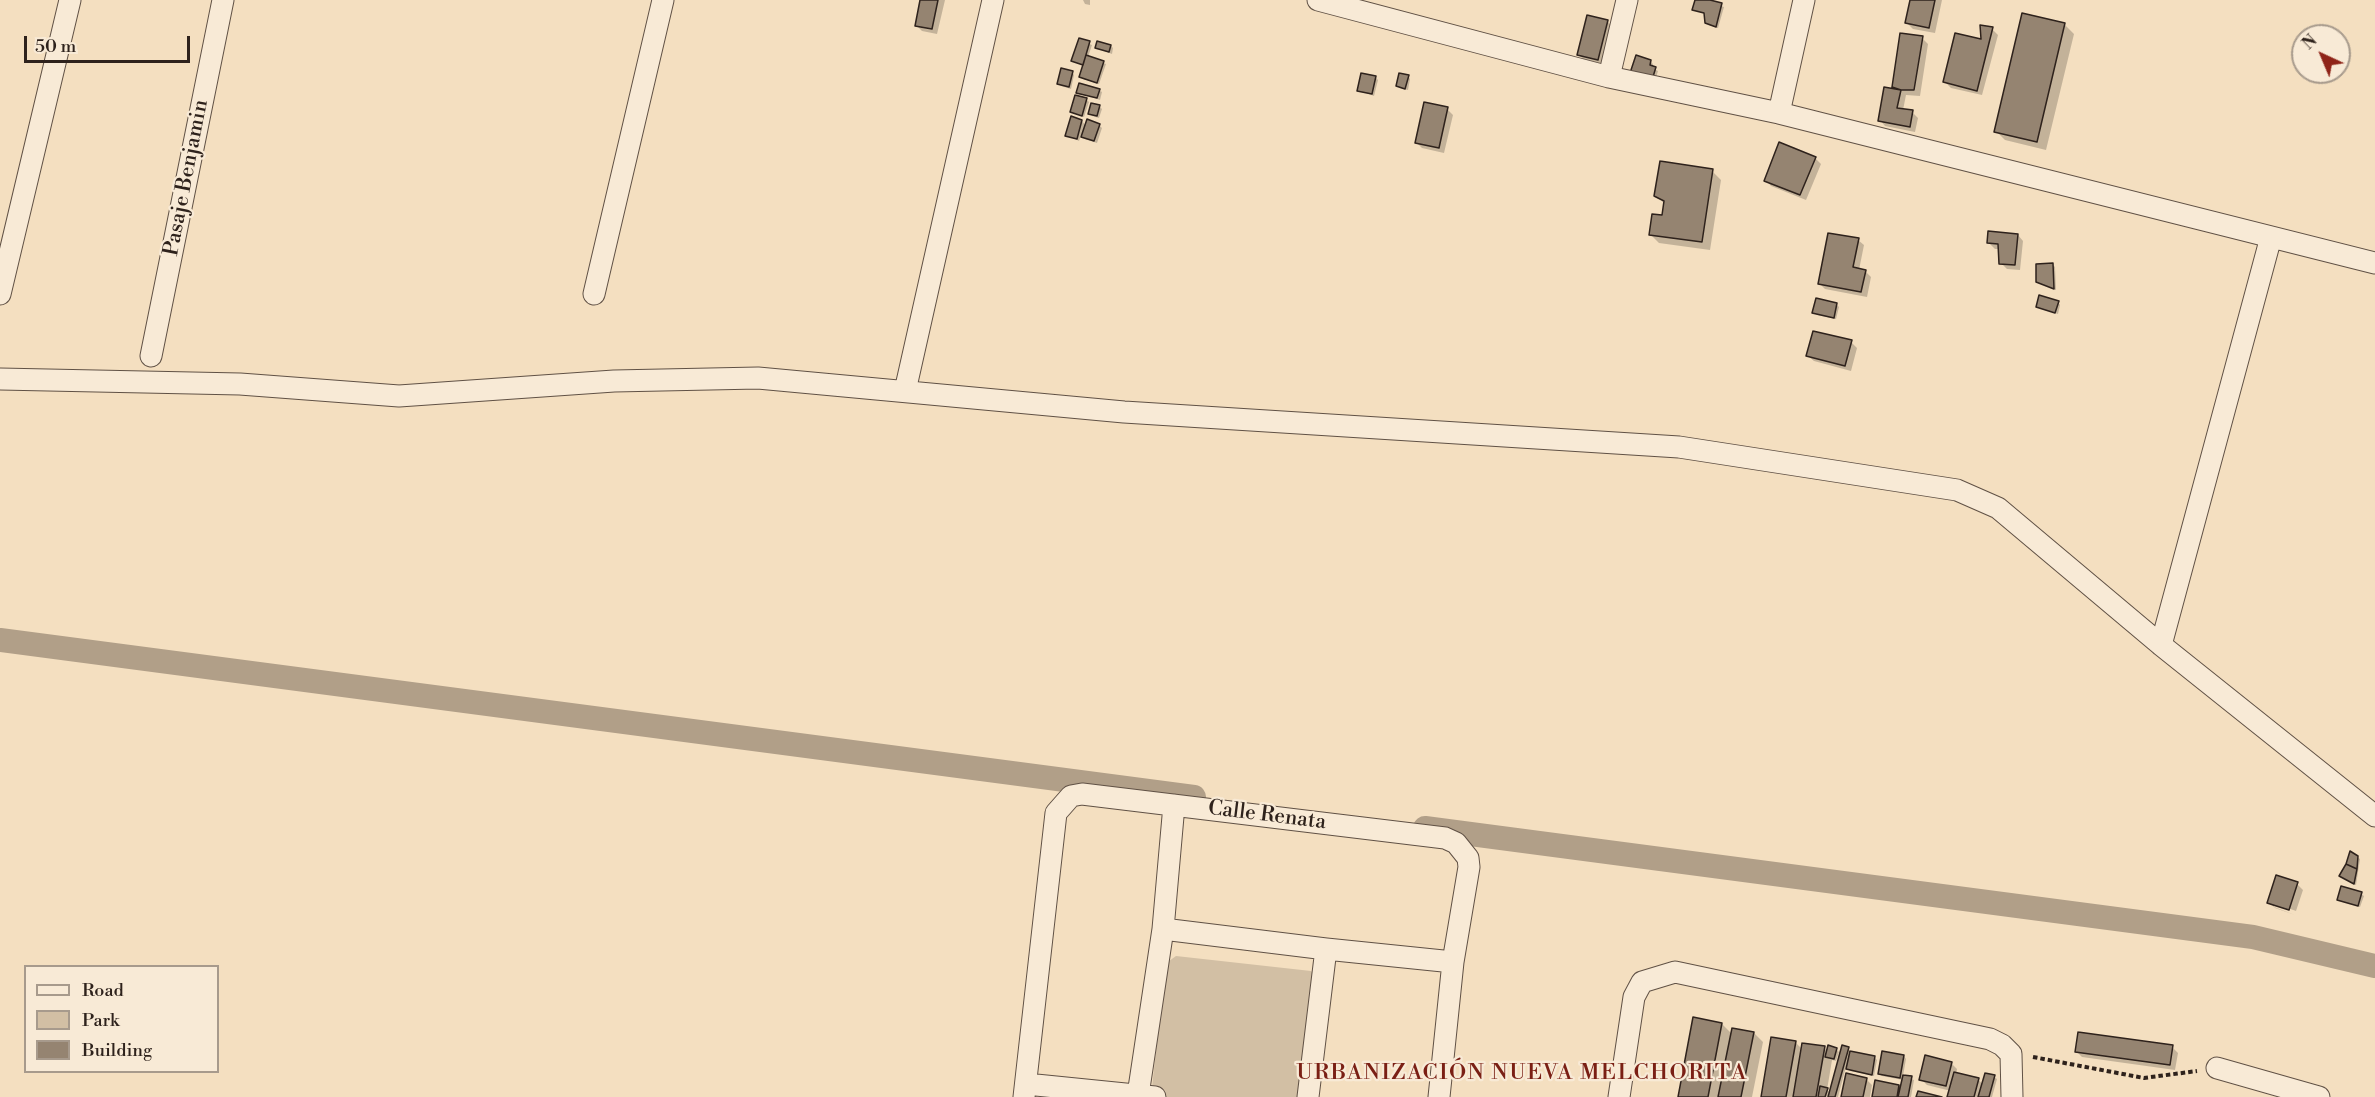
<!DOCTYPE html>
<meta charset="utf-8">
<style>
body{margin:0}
#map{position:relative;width:2375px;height:1097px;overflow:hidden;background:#f4dfc0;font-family:"Libre Bodoni",serif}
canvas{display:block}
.legend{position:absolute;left:24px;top:965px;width:195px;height:108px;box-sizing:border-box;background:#f8ead6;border:2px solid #a79a8c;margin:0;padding:8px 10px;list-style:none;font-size:18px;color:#2e221c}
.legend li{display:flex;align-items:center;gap:12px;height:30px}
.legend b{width:30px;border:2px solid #a79a8c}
.north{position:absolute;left:2291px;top:24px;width:60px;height:60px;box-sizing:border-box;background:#f8ead6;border:2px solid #a79a8c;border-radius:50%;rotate:316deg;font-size:16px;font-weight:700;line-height:24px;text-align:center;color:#2e221c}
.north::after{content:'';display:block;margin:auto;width:21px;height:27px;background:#8f2418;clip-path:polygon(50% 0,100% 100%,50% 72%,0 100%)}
.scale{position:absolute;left:24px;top:36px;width:166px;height:27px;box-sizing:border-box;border:3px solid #2e221c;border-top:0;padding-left:8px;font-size:18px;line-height:21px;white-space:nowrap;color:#2e221c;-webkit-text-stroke:4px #f8ead6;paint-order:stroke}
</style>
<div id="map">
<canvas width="2375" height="1097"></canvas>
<ul class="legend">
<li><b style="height:8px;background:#f8ead6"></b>Road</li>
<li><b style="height:16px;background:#d2bfa4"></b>Park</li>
<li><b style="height:16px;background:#958471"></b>Building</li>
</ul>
<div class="north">N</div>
<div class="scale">50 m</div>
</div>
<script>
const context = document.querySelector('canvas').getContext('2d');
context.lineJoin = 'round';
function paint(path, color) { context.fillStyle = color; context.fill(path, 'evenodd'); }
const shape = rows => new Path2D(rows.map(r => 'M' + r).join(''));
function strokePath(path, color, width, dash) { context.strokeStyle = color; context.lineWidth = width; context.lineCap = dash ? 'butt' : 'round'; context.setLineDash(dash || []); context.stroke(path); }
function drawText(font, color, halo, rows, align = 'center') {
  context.font = font + ' "Libre Bodoni",serif'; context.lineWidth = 4.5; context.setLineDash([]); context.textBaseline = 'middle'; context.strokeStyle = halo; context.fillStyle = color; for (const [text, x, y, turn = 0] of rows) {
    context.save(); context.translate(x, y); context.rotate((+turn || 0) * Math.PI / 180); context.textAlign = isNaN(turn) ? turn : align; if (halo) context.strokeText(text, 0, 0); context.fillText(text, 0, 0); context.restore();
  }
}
paint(shape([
 [1176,956,1311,971,1319,978,1304,1097,1151,1097,1165,964]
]), '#d2bfa4');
paint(shape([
 [922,0,945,0,937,34,922,31,916,25],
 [1083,0,1090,0,1090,5,1085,4],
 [1697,0,1705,0,1724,7,1718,28,1709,25,1706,23,1705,14,1694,9],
 [1911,0,1942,0,1935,33,1913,29,1907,23],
 [1608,22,1613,28,1604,65,1584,60,1578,54],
 [2065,25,2074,34,2046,150,2005,140,1996,131],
 [1992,29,1998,35,1982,95,1951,88,1945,82],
 [1922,38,1928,44,1920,96,1906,95,1903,110,1912,112,1918,118,1915,132,1885,126,1880,120,1897,90,1893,86],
 [1080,40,1092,45,1088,57,1106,64,1099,84,1083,79,1081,77,1084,66,1073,61],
 [1111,46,1113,48,1112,54,1097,48],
 [1651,62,1653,64,1652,68,1658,71,1655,81,1635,75],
 [1072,72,1074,75,1071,89,1061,86,1058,84],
 [1408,76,1410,79,1408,90,1400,88,1397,86],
 [1376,78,1378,80,1374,96,1358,90],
 [1099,90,1102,92,1100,100,1078,92],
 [1086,99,1089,102,1084,117,1071,112],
 [1099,106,1102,109,1099,118,1092,116,1090,113],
 [1447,109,1453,115,1444,153,1422,148,1416,142],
 [1082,121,1086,126,1099,125,1102,128,1097,143,1085,139,1081,135,1079,141,1067,135],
 [1815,158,1821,164,1806,200,1771,186,1766,180],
 [1712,171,1721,180,1710,250,1659,243,1650,234,1663,217,1665,204,1656,195],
 [2018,235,2023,241,2020,270,2007,269,2001,263,2000,249,1995,249,1989,243],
 [1858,240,1864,245,1859,270,1865,271,1871,277,1867,297,1825,289,1819,283],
 [2053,265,2055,267,2056,290,2037,281],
 [2058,302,2060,305,2058,314,2038,307],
 [1836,304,1839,307,1836,319,1817,315,1814,313],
 [1851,342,1857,348,1851,371,1814,361,1808,356],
 [2357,857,2360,859,2356,885,2344,878],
 [2297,884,2303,890,2296,911,2274,903,2274,907,2295,915,2275,908,2269,902],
 [2361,894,2364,896,2360,907,2339,899],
 [1722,1024,1732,1034,1754,1033,1763,1042,1752,1097,1679,1097],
 [1795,1042,1803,1050,1824,1048,1828,1052,1836,1049,1839,1052,1836,1061,1832,1060,1827,1090,1831,1093,1848,1048,1850,1053,1875,1058,1877,1060,1874,1076,1850,1071,1846,1067,1838,1097,1762,1097],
 [2172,1047,2178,1053,2175,1070,2082,1057,2076,1051],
 [1904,1056,1906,1059,1903,1076,1914,1080,1911,1097,1873,1097,1898,1086,1902,1089,1903,1080,1882,1076,1879,1073],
 [1951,1063,1957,1069,1956,1074,1978,1079,1983,1085,1994,1077,1997,1079,1992,1097,1949,1097,1951,1091,1927,1085,1921,1079],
 [1866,1079,1872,1085,1870,1097,1843,1097]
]), '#0003');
strokePath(shape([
 [0,640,1194,797],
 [1425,828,2253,937,2375,966]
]), '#b19f88', 24);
const building = shape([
 [920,0,938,0,932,29,915,26,920,0],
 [1695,0,1710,0,1722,3,1716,27,1705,23,1704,13,1692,10,1695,0],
 [1910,0,1935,0,1929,28,1905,23,1910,0],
 [2022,13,2065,23,2037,142,1994,132,2022,13],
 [1587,15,1608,20,1598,60,1577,55,1587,15],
 [1980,25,1993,27,1977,91,1943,82,1955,33,1981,39,1980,25],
 [1900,33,1923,36,1914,90,1901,90,1892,87,1900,33],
 [1079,38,1090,41,1083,65,1071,61,1079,38],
 [1097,41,1111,45,1109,52,1095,48,1097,41],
 [1086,55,1104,61,1097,83,1079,77,1086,55],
 [1636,55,1651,60,1650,65,1656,67,1652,80,1630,73,1636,55],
 [1061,68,1073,71,1069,87,1057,84,1061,68],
 [1361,73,1376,76,1372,94,1357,91,1361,73],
 [1399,73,1409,75,1405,89,1396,86,1399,73],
 [1079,83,1100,89,1097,98,1076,93,1079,83],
 [1884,87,1901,90,1897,108,1913,110,1910,127,1878,121,1884,87],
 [1075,95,1087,98,1082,116,1070,112,1075,95],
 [1424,102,1448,107,1439,148,1415,143,1424,102],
 [1091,103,1100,105,1097,116,1088,114,1091,103],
 [1071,116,1082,120,1077,139,1065,136,1071,116],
 [1087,119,1100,124,1094,141,1081,137,1087,119],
 [1779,142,1816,157,1800,195,1764,181,1779,142],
 [1660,161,1713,169,1702,242,1649,235,1652,214,1662,215,1664,201,1654,196,1660,161],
 [1988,231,2018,234,2015,265,1999,264,1998,244,1987,243,1988,231],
 [1828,233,1859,238,1853,267,1866,270,1861,292,1818,284,1828,233],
 [2053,263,2054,289,2036,282,2036,264,2053,263],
 [2039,295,2059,301,2055,313,2036,307,2039,295],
 [1816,298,1837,303,1834,318,1812,313,1816,298],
 [1813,331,1852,340,1845,366,1806,356,1813,331],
 [2350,851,2358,856,2357,869,2346,864,2350,851],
 [2346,864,2357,869,2354,884,2339,876,2346,864],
 [2276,875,2298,882,2289,910,2267,903,2276,875],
 [2341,886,2362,892,2358,906,2337,900,2341,886],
 [1693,1017,1722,1023,1708,1097,1678,1097,1693,1017],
 [1732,1028,1754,1032,1741,1097,1718,1097,1732,1028],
 [2078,1032,2173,1045,2170,1065,2075,1052,2078,1032],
 [1771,1037,1796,1041,1786,1097,1761,1097,1771,1037],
 [1802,1043,1825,1046,1816,1097,1793,1097,1802,1043],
 [1828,1045,1837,1048,1834,1059,1825,1057,1828,1045],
 [1842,1045,1849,1047,1835,1097,1828,1097,1842,1045],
 [1850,1051,1875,1056,1872,1075,1846,1069,1850,1051],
 [1882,1051,1904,1055,1900,1078,1878,1074,1882,1051],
 [1925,1055,1952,1062,1946,1086,1919,1080,1925,1055],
 [1954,1072,1979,1078,1974,1097,1947,1097,1954,1072],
 [1846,1073,1867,1078,1863,1097,1841,1097,1846,1073],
 [1985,1073,1995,1075,1989,1097,1978,1097,1985,1073],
 [1903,1075,1912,1076,1908,1097,1898,1097,1903,1075],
 [1875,1080,1899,1085,1897,1097,1872,1097,1875,1080],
 [1820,1086,1828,1088,1825,1097,1818,1097,1820,1086],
 [1918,1091,1942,1097,1916,1097,1918,1091]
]);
paint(building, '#958471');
strokePath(building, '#2e221c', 1.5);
const minor = shape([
 [1318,0,1609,77,1779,113,2375,263],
 [1609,77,1627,0],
 [1779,113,1804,0],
 [0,294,70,0],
 [594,294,663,0],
 [151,356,223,0],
 [0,379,240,384,399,396,614,381,758,378,1124,412,1679,447,1957,490,1998,508,2161,645,2375,816],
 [905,391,993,0],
 [2161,645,2271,237],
 [1163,929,1326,949,1453,962],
 [2217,1068,2319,1097],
 [1026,1084,1155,1097],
 [1138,1095,1163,929,1174,805],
 [1024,1097,1056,813,1071,796,1082,794,1445,838,1456,843,1468,858,1469,867,1453,962,1439,1097],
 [1308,1097,1326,949],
 [1619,1097,1634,997,1642,982,1675,972,1990,1039,2002,1045,2011,1054,2012,1097]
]);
strokePath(minor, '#605145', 23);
strokePath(shape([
 [2033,1057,2144,1078,2197,1071]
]), '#2e221c', 4, [4.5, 3]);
strokePath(minor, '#f8ead6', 21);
drawText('21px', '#2e221c', '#f8ead6', [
 ["Pasaje Benjamin",187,178,-79],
 ["Calle Renata",1267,816,7]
]);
context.letterSpacing = '1.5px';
drawText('22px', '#7a1f14', '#f8ead6', [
 ["URBANIZACIÓN NUEVA MELCHORITA",1522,1074]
]);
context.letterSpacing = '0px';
</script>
